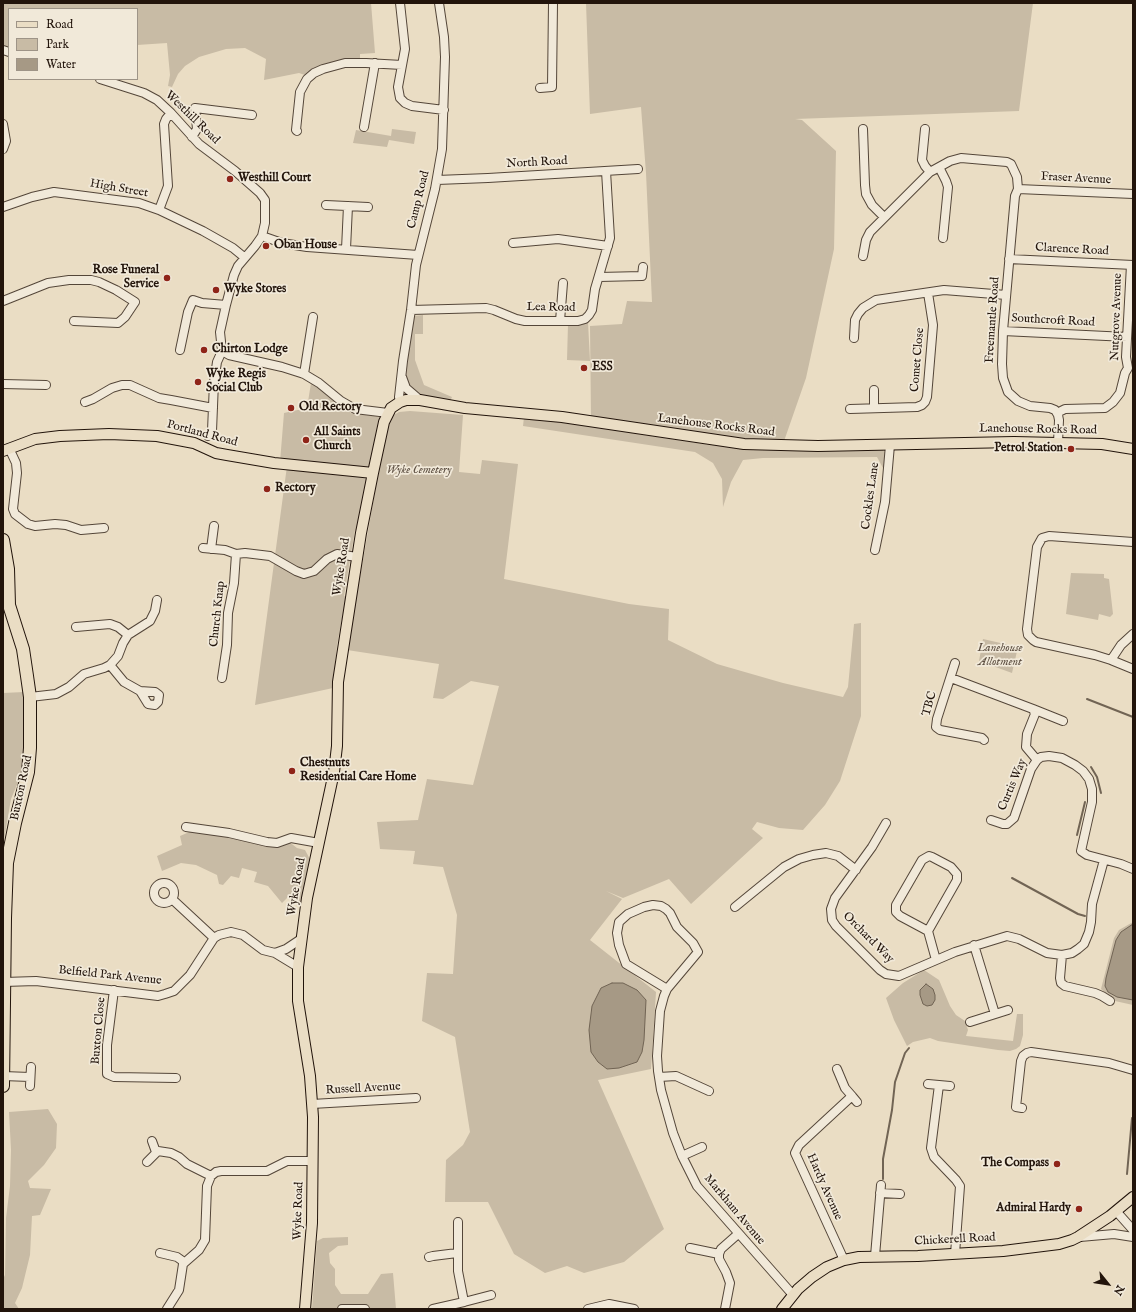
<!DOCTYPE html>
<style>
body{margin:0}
#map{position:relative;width:1136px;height:1312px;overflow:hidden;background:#eaddc4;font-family:"IM FELL English",serif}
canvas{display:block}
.frame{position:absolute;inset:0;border:4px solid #22140b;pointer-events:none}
.legend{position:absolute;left:8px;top:8px;width:130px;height:72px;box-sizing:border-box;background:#f1e9d9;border:1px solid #9e9487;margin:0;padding:5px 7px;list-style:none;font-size:12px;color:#22140b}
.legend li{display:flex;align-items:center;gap:8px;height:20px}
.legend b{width:20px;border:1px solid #9e9487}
.north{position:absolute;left:1088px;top:1264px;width:40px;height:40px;-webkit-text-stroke:3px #f1e9d9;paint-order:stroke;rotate:120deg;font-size:11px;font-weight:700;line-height:16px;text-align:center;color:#22140b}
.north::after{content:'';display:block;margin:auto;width:14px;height:18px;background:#22140b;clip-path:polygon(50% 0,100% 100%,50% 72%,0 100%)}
</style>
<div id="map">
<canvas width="1136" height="1312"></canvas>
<div class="frame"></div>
<ul class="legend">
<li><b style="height:5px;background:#eaddc4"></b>Road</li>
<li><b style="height:11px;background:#c8bba5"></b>Park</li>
<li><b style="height:11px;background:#a69985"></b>Water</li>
</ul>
<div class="north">N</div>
</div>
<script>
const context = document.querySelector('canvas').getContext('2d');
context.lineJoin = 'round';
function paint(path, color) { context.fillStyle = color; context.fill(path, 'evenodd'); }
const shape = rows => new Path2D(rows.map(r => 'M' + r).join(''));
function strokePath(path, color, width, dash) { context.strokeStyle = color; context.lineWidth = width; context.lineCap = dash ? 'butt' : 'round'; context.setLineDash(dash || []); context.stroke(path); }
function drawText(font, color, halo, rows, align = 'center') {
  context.font = font + ' "IM FELL English",serif'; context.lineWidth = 3.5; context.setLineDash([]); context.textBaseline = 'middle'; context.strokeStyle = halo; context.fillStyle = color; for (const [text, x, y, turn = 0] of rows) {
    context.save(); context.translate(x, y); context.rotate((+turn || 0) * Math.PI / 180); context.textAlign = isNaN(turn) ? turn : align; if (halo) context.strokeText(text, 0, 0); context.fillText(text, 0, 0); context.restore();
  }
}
paint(shape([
 [3,3,371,3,375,53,360,54,360,60,308,76,299,73,264,80,266,59,245,48,226,49,199,57,185,66,178,74,172,87,168,86,170,75,167,43,137,45,137,9,9,9,9,48,3,45],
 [586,3,1033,3,1019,111,795,119,802,120,836,151,834,249,806,378,783,444,591,418,590,326,622,324,627,301,652,302,646,173,641,107,590,114],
 [392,129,416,132,414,144,389,140,387,147,353,143,356,130,391,136],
 [423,315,423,334,415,334,415,360,424,385,452,397,450,401,428,397,414,392,409,388,405,376,414,316],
 [588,322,590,361,567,360,568,324,580,325],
 [311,383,350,410,350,413,381,417,357,531,355,530,344,596,346,597,337,645,333,688,255,705,287,466,280,462,284,413,307,408],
 [410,411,463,415,459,472,480,474,482,460,518,464,504,579,629,604,669,609,668,640,717,664,783,683,843,697,848,687,854,624,861,623,861,716,840,781,825,805,803,830,779,828,757,822,752,829,763,838,691,904,669,879,623,898,606,891,622,899,590,940,656,992,651,1069,598,1080,664,1229,624,1262,584,1273,567,1266,545,1273,514,1254,488,1202,445,1202,446,1160,463,1145,470,1132,455,1037,422,1021,427,973,453,974,457,915,443,867,413,864,415,851,380,849,377,822,418,820,427,779,473,785,499,686,471,681,443,699,433,698,439,664,347,650,376,486,389,424,392,416,399,412],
 [524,417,711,445,883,450,887,454,885,468,883,468,877,457,763,458,743,460,731,482,723,507,722,479,713,463,695,452,523,426],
 [1071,573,1104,574,1104,578,1109,579,1113,614,1110,617,1099,614,1098,620,1066,614],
 [983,639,1018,647,1012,673,979,661],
 [24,692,26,763,11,799,4,840,3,840,3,693],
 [194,830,288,841,297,848,305,850,312,863,304,902,301,906,292,896,289,896,282,903,268,886,254,882,257,872,242,868,239,878,231,876,223,885,219,884,217,875,196,865,181,863,162,871,157,856,182,845,180,836],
 [1133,922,1133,1005,1115,1001,1101,989,1114,938,1119,930],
 [924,970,939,980,950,1006,956,1015,965,1021,968,1030,966,1036,1013,1041,1017,1014,1023,1014,1023,1035,1020,1046,1016,1049,1010,1051,998,1050,938,1041,930,1038,913,1042,907,1046,894,1020,886,998,903,983],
 [48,1109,57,1124,56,1148,44,1165,28,1181,30,1188,51,1189,40,1215,32,1216,30,1255,22,1288,15,1303,19,1309,3,1309,3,1279,5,1275,6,1218,10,1186,11,1150,9,1112],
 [348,1237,348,1245,338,1246,329,1253,330,1263,335,1269,335,1285,341,1294,368,1294,381,1274,393,1273,396,1309,312,1309,317,1241,323,1238]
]), '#c8bba5');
const water = shape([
 [1133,924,1133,1000,1117,997,1108,992,1105,986,1106,978,1116,940,1121,932,1133,924],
 [612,983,623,983,637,990,646,1000,644,1040,642,1052,637,1062,619,1068,607,1069,598,1062,591,1052,589,1030,592,1006,601,988,612,983],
 [926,984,933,989,935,995,935,1000,932,1005,927,1006,923,1004,920,995,920,990,926,984]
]);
paint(water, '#a69985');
strokePath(water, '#716454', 1);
strokePath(shape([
 [1087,699,1133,717],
 [1091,767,1097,777,1101,793],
 [1077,835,1085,802],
 [1012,878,1078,914,1085,916],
 [1127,1174,1132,1118],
 [883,1179,883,1159,892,1110,895,1082,905,1053,909,1048]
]), '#716454', 2);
const minor = shape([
 [400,3,405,49,398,87,400,98,405,103,412,106,444,110],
 [3,50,9,52],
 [100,79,144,93,157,100,171,113,199,144,235,171,260,193,265,200,265,223,262,236,255,246,238,266,234,275,226,305,220,332,222,351,217,362,214,382,212,431,208,436],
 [540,88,552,87,553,3],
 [3,124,6,141,3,149],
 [364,127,375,63],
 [863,129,865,185,866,194,872,205,884,217],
 [925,129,922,160,925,166,930,172],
 [297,131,296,130,300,92,307,79,314,73,323,69,345,63,366,63,402,65],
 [192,137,197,129,195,108,252,115],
 [939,167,946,181,948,187,943,238],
 [437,180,488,178,638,169],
 [1018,189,1133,194],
 [326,205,368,207],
 [3,207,32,197,54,192,139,203,159,210,203,231,233,248,244,257],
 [159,210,168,186,164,124,166,119,171,113],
 [262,236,282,243,307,247,418,255],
 [513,243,558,239,608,246],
 [346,249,348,206],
 [863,256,866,240,870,232,930,172,950,161,961,158,1007,162,1011,164,1017,177,1018,189,1015,196,1003,331,1002,364,1003,378,1008,392,1018,401,1030,406,1050,408,1055,410,1058,415,1059,420,1058,443],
 [1009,259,1133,265],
 [599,277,642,276,643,267],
 [3,301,48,283,69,280,91,280,99,282,116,290,135,302,125,317,118,323,74,321],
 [411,310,486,308,494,310,516,319,525,321,578,321,585,319,589,315,592,310,595,289,610,238,606,171],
 [560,321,563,283],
 [1003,331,1127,337],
 [854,338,855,320,858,314,863,308,876,300,944,290,1006,295],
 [180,350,188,312,193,300,202,303,226,305],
 [222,351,229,355,282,367,304,374,319,383,341,401,355,409,388,413],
 [304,374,313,317],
 [402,377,406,388,420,400],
 [3,384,46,385],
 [874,390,874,408],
 [85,402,93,399,112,388,122,385,130,385,159,398,171,400,213,408],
 [400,402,399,397,403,361,411,310,416,265,435,189,442,149,445,57,444,37,439,3],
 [850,409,917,407,922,405,925,402,927,397,933,325,928,293],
 [1057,413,1065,409,1105,408,1113,402,1120,393,1125,373,1128,368,1126,357,1131,265],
 [9,448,16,463,17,473,13,509,15,514,28,524,35,526,55,524,66,525,81,530,104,528],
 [1133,542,1049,536,1042,538,1037,547,1027,629,1028,635,1033,640,1036,642,1095,655,1111,660,1133,669],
 [203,548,225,550,236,554,245,553,270,556,296,571,304,574,314,571,327,559,337,554,357,557],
 [211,549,214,526],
 [875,550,885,502,890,445],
 [76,627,110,624,118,627,128,635],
 [1111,660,1121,645,1133,634],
 [955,663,937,719,936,727,940,730,982,738,984,740],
 [110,665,124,682,140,691],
 [222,678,227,645,228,613,234,583,236,554],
 [951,678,1033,709,1035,714,1027,734,1026,747,1037,760],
 [140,691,155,692,159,695,158,702,155,705,148,704,140,691],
 [30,697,56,694,69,687,84,674,104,668,110,665,118,656,123,643,128,635,150,621,155,611,157,600],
 [1033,709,1063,721],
 [991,820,1003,824,1007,824,1014,818,1031,769,1037,760,1041,757,1049,756,1062,758,1075,765,1083,771,1089,779,1092,789,1092,802,1081,851,1087,855,1121,864,1133,869],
 [886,823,872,847,835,898,831,909,832,920,836,926,880,970,886,974,899,976,955,952,1007,936,1019,939,1047,953,1062,955],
 [186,827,229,833,267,842,277,843,291,838,319,843],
 [1104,860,1092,904,1091,922,1089,932,1084,944,1078,949,1072,953,1062,955,1060,978,1061,983,1065,986,1095,993,1102,996,1110,1001],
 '154 893a10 10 0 1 1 20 0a10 10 0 1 1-20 0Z',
 [172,899,214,938],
 [735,907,784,867,799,859,813,855,826,853,838,856,856,870],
 [928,931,900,916,896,912,896,905,922,860,929,856,932,857,951,867,957,874,957,880,928,931,936,960],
 [974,945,995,1014],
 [275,953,286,949,301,939],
 [4,982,36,981,158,996,165,994,174,991,190,975,214,938,219,935,231,932,243,935,263,950,275,953,298,967],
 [667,989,626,964,619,945,617,933,619,922,628,914,644,907,653,905,661,906,666,909,670,913,677,927,693,943,698,952,667,989,664,996,660,1011,657,1056,658,1071,661,1090,673,1133,682,1156,697,1186,793,1295],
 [114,990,107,1045,107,1074,114,1077,176,1078],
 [970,1022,1008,1010],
 [837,1069,845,1088,852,1096,799,1145,795,1153,844,1260],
 [3,1076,30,1077],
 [659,1077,676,1076,709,1091],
 [928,1084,939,1085],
 [30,1086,31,1067],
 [950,1086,939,1085,931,1148,934,1157,956,1180,960,1186,955,1254],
 [852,1096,857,1102],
 [312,1104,416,1098],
 [1022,1108,1016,1107,1021,1061,1023,1056,1027,1053,1031,1052,1109,1063,1133,1070],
 [152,1141,156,1152],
 [682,1156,702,1147],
 [147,1162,158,1151,171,1153,179,1157,187,1164,211,1176],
 [880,1193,900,1194],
 [1116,1211,1133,1230],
 [1080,1237,1114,1234,1133,1237],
 [690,1248,719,1254,721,1249,738,1234],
 [160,1253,177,1257,184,1262],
 [719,1254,719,1259,726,1272,730,1283,725,1309],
 [875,1256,881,1185],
 [429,1257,433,1256,457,1253],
 [464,1302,491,1295],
 [167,1309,179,1290,183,1264,199,1250,205,1240,207,1186,211,1176,216,1172,221,1171,267,1171,287,1161,313,1161],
 [342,1309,365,1309],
 [433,1309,464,1302,458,1271,458,1222],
 [588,1309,609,1304,634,1309]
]);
const major = shape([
 [3,451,35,439,60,436,109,434,157,436,194,443,216,453,227,455,274,463,373,473],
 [305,1309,312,1223,313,1117,310,1076,298,1001,298,967,307,898,334,772,337,746,338,682,361,533,373,473,384,422,391,408,400,402,406,400,420,400,465,408,562,417,744,444,818,446,1014,442,1102,444,1133,449],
 [782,1309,798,1289,812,1277,827,1267,844,1260,859,1257,918,1256,1003,1251,1059,1244,1072,1240,1078,1237,1110,1216,1133,1197]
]);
const highway = shape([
 [3,540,8,569,9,605,23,649,27,676,30,697,30,748,28,772,15,823,7,863,5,918,3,1086]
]);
strokePath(minor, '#544639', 10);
strokePath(major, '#22140b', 12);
strokePath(highway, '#22140b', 14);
strokePath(minor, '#f1e9d9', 8);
strokePath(major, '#eaddc4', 10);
strokePath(highway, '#eaddc4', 12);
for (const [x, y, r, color] of [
 [230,179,4,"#8f2418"],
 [266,246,4,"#8f2418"],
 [167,278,4,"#8f2418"],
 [216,290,4,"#8f2418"],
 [204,350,4,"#8f2418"],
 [584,368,4,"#8f2418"],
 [198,382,4,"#8f2418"],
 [291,408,4,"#8f2418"],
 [306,440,4,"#8f2418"],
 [1071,449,4,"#8f2418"],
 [267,489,4,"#8f2418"],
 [292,771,4,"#8f2418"],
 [1057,1164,4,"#8f2418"],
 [1079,1209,4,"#8f2418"]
]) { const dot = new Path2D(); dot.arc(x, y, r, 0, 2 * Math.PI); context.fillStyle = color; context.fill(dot); strokePath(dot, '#f1e9d9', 1.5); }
drawText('12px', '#22140b', '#f1e9d9', [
 ["Westhill Road",192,118,44],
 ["North Road",537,163,-3],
 ["Fraser Avenue",1076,179,3],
 ["High Street",119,189,10],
 ["Camp Road",419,200,-76],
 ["Clarence Road",1072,250,3],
 ["Lea Road",551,308,1],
 ["Nutgrove Avenue",1117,317,-88],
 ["Freemantle Road",993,320,-86],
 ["Southcroft Road",1053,321,3],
 ["Comet Close",918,360,-85],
 ["Lanehouse Rocks Road",716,426,7],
 ["Lanehouse Rocks Road",1038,430,1],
 ["Portland Road",202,434,15],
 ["Cockles Lane",871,496,-82],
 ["Wyke Road",342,567,-81],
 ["Church Knap",218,614,-84],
 ["TBC",930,704,-74],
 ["Curtis Way",1013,785,-67],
 ["Buxton Road",22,788,-78],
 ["Wyke Road",297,887,-80],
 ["Orchard Way",868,938,45],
 ["Belfield Park Avenue",110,976,6],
 ["Buxton Close",99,1031,-85],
 ["Russell Avenue",363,1089,-3],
 ["Hardy Avenue",824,1187,66],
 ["Markham Avenue",734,1210,50],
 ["Wyke Road",299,1211,-88],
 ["Chickerell Road",955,1240,-3]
]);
drawText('bold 12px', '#22140b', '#f1e9d9', [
 ["Westhill Court",238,179],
 ["Oban House",274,246],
 ["Rose Funeral",159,271,"right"],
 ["Service",159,285,"right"],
 ["Wyke Stores",224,290],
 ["Chirton Lodge",212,350],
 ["ESS",592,368],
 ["Wyke Regis",206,375],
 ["Social Club",206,389],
 ["Old Rectory",299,408],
 ["All Saints",314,433],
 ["Church",314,447],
 ["Petrol Station",1063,449,"right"],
 ["Rectory",275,489],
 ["Chestnuts",300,764],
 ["Residential Care Home",300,778],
 ["The Compass",1049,1164,"right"],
 ["Admiral Hardy",1071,1209,"right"]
], 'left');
drawText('italic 12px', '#5c4e41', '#f1e9d9', [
 ["Wyke Cemetery",419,471],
 ["Lanehouse",1000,649],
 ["Allotment",1000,663]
]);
</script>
